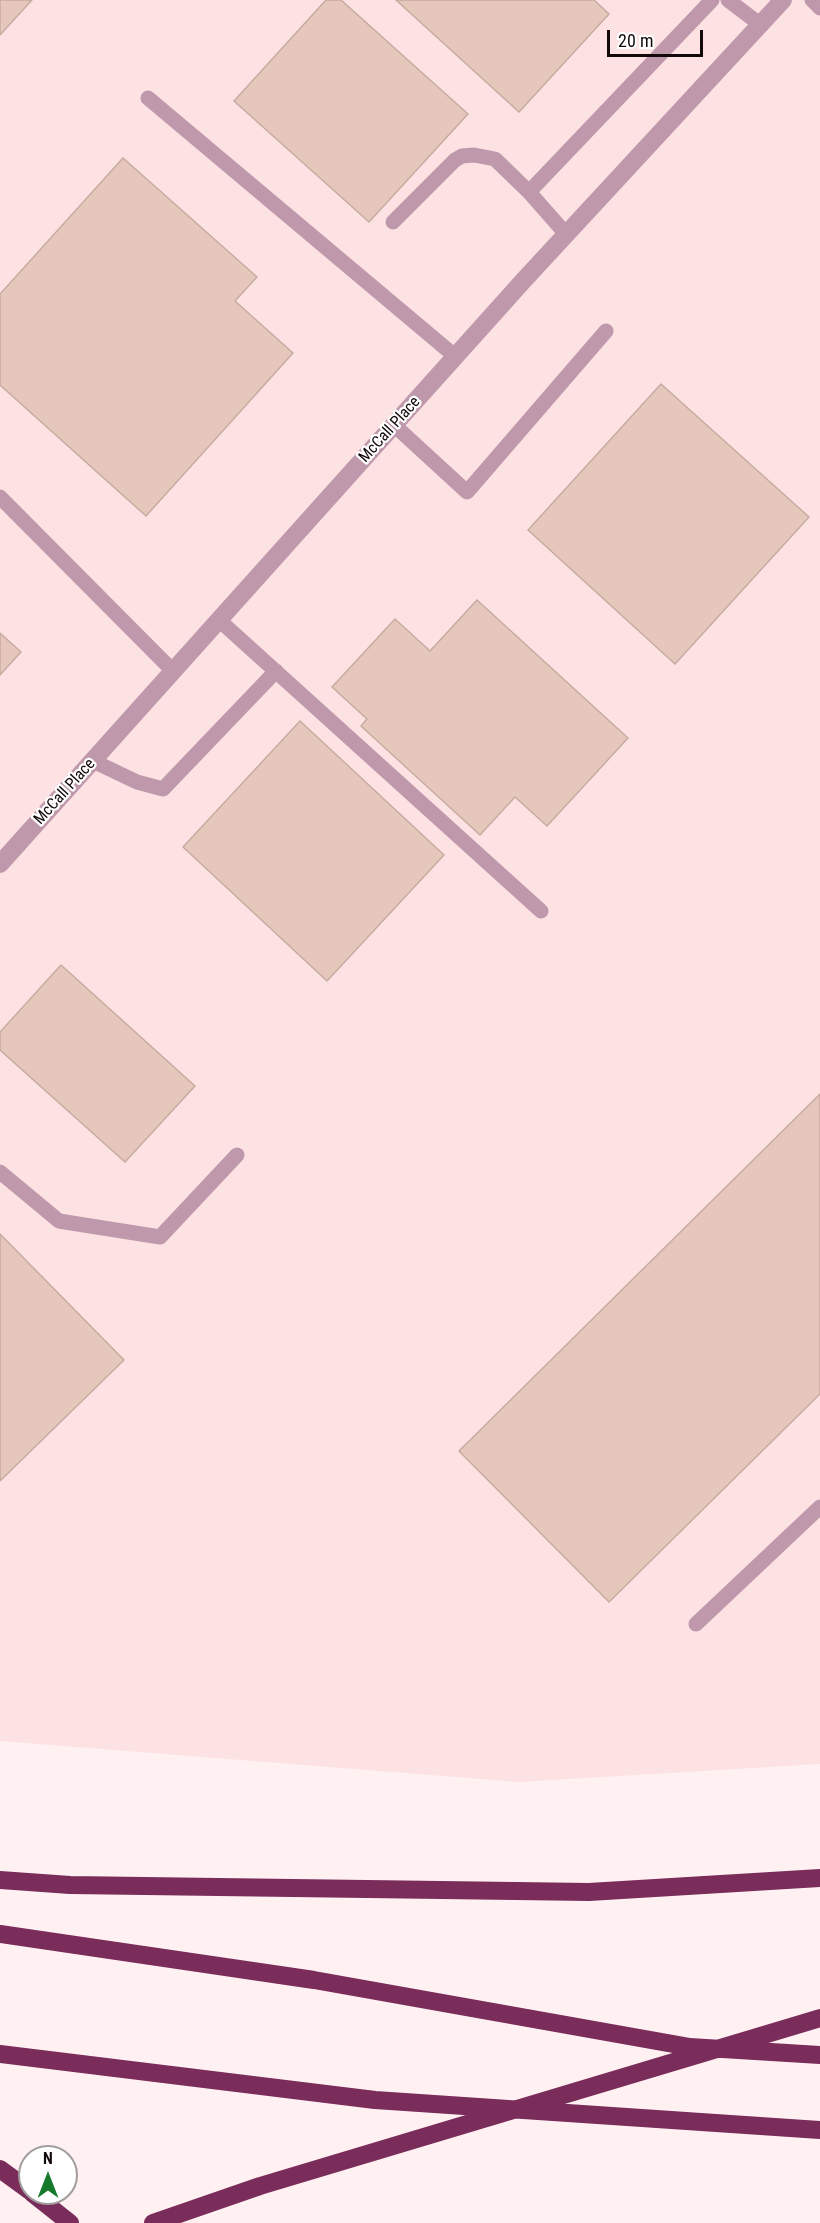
<!DOCTYPE html>
<style>
body{margin:0}
#map{position:relative;width:820px;height:2223px;overflow:hidden;background:#fff1f1;font-family:"Roboto Condensed",sans-serif}
canvas{display:block}
.north{position:absolute;left:18px;top:2145px;width:60px;height:60px;box-sizing:border-box;background:#fff;border:2px solid #a19d9d;border-radius:50%;rotate:0deg;font-size:16px;font-weight:700;line-height:24px;text-align:center;color:#14090a}
.north::after{content:'';display:block;margin:auto;width:21px;height:27px;background:#16792b;clip-path:polygon(50% 0,100% 100%,50% 72%,0 100%)}
.scale{position:absolute;left:607px;top:30px;width:96px;height:27px;box-sizing:border-box;border:3px solid #14090a;border-top:0;padding-left:8px;font-size:18px;line-height:21px;white-space:nowrap;color:#14090a;-webkit-text-stroke:4px #fff;paint-order:stroke}
</style>
<div id="map">
<canvas width="820" height="2223"></canvas>
<div class="north">N</div>
<div class="scale">20 m</div>
</div>
<script>
const context = document.querySelector('canvas').getContext('2d');
context.lineJoin = 'round';
function paint(path, color) { context.fillStyle = color; context.fill(path, 'evenodd'); }
const shape = rows => new Path2D(rows.map(r => 'M' + r).join(''));
function strokePath(path, color, width, dash) { context.strokeStyle = color; context.lineWidth = width; context.lineCap = dash ? 'butt' : 'round'; context.setLineDash(dash || []); context.stroke(path); }
function drawText(font, color, halo, rows, align = 'center') {
  context.font = font + ' "Roboto Condensed",sans-serif'; context.lineWidth = 4.5; context.setLineDash([]); context.textBaseline = 'middle'; context.strokeStyle = halo; context.fillStyle = color; for (const [text, x, y, turn = 0] of rows) {
    context.save(); context.translate(x, y); context.rotate((+turn || 0) * Math.PI / 180); context.textAlign = isNaN(turn) ? turn : align; if (halo) context.strokeText(text, 0, 0); context.fillText(text, 0, 0); context.restore();
  }
}
paint(shape([
 [0,0,820,0,820,1764,519,1782,0,1741]
]), '#fce2e3');
const building = shape([
 [0,0,32,0,0,35,0,0],
 [326,0,341,0,468,114,369,222,234,101,326,0],
 [396,0,594,0,609,14,519,112,396,0],
 [123,158,257,277,235,301,293,353,146,516,0,385,0,294,123,158],
 [661,384,809,517,675,664,528,530,661,384],
 [477,600,628,738,547,826,515,797,480,835,361,726,367,719,332,687,395,619,430,651,477,600],
 [0,633,21,652,0,675,0,633],
 [300,721,444,855,327,981,183,847,300,721],
 [61,965,195,1086,125,1162,0,1050,0,1032,61,965],
 [820,1094,820,1394,609,1602,459,1451,820,1094],
 [0,1234,124,1360,0,1481,0,1234]
]);
paint(building, '#e5c7bc');
strokePath(building, '#c8aba0', 1.5);
strokePath(shape([
 [728,0,761,25],
 [812,0,820,8],
 [148,98,456,357],
 [529,192,712,0],
 [393,222,455,160,462,156,474,155,495,159,529,192,566,234],
 [394,425,467,492,606,331],
 [0,497,173,671],
 [219,620,541,911],
 [93,761,137,782,163,789,276,671],
 [0,1172,59,1221,160,1237,237,1155],
 [696,1624,820,1507]
]), '#c098ac', 15);
strokePath(shape([
 [0,864,523,281,783,0]
]), '#c098ac', 18);
strokePath(shape([
 [0,1880,70,1885,589,1892,820,1878],
 [0,1934,314,1980,690,2047,820,2055],
 [0,2054,375,2100,820,2130],
 [0,2169,30,2191],
 [32,2193,70,2223],
 [153,2223,260,2186,820,2018]
]), '#7a2c5a', 18);
drawText('16px', '#14090a', '#fff', [
 ["McCall Place",390,430,-48],
 ["McCall Place",65,792,-48]
]);
</script>
